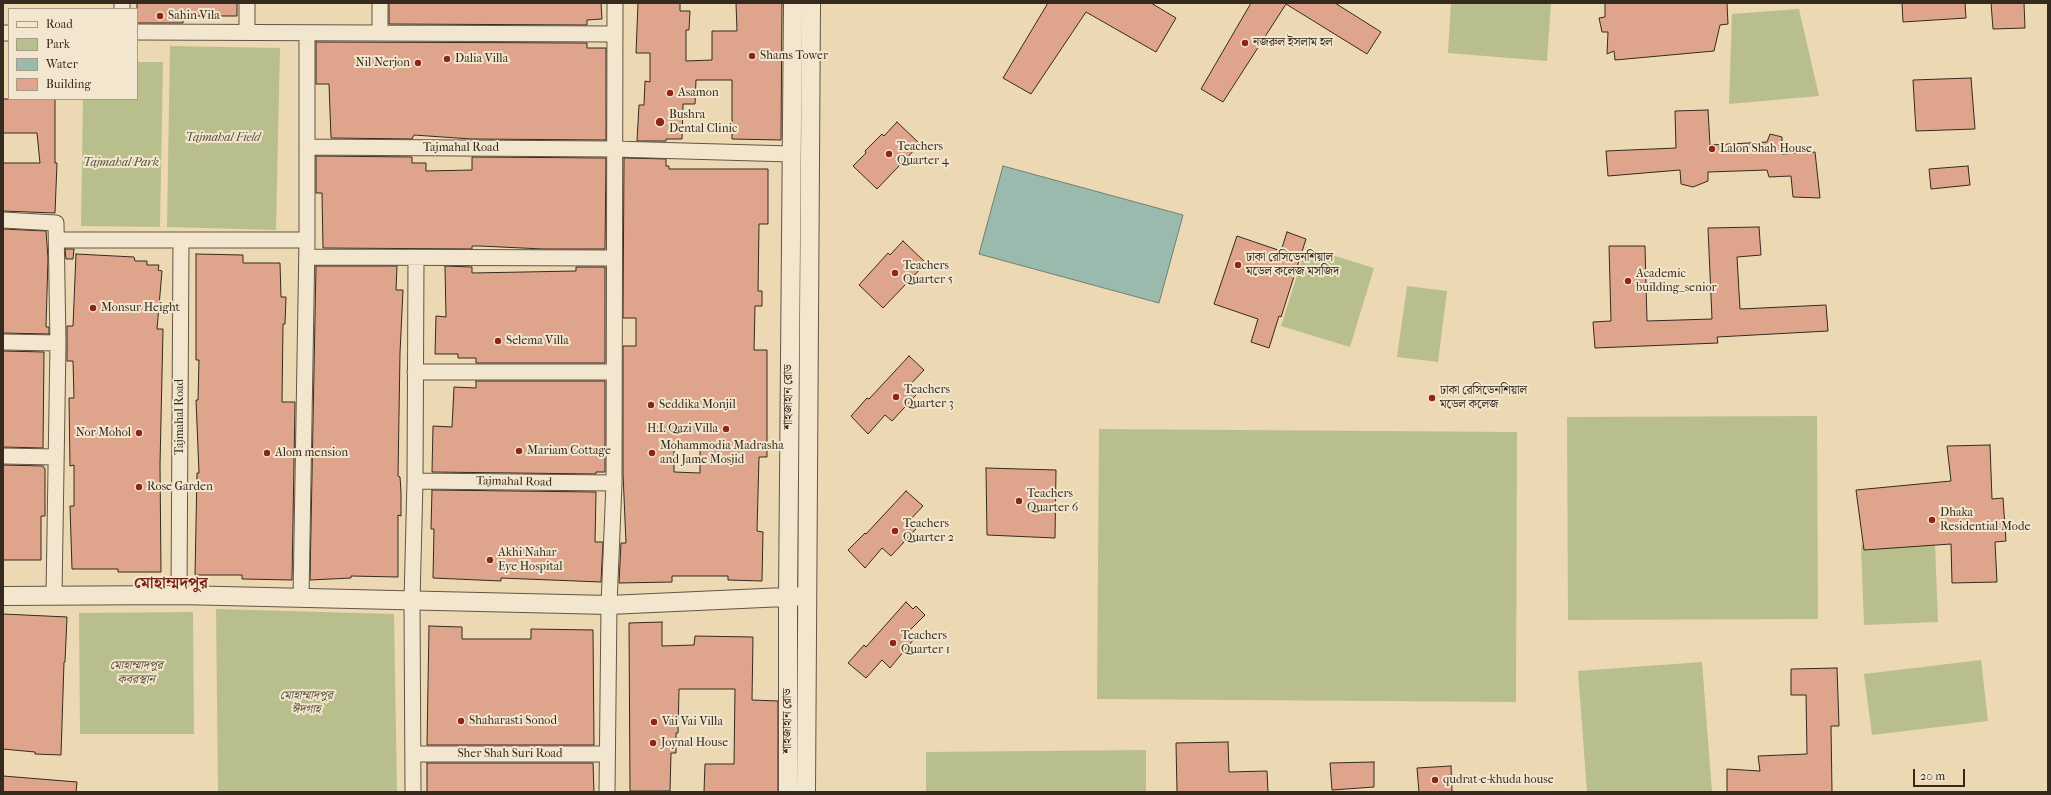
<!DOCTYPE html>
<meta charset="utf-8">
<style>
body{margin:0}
#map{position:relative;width:2051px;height:795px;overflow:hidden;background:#edd8b4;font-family:"IM FELL French Canon",serif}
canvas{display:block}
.frame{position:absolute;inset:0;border:4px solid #352a1e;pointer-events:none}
.legend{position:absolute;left:8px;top:8px;width:130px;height:92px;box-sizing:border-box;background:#f3e6ce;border:1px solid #a79b88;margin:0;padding:5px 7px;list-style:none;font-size:12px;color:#352a1e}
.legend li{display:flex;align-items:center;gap:8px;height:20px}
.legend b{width:20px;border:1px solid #a79b88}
.scale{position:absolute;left:1913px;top:769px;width:52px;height:18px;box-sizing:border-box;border:2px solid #352a1e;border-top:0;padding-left:5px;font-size:12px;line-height:14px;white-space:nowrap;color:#352a1e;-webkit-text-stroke:3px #f3e6ce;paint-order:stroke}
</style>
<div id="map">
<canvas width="2051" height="795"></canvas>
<div class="frame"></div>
<ul class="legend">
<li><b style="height:5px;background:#f3e6ce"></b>Road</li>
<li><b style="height:11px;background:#b9bf8c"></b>Park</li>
<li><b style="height:11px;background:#99baac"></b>Water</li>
<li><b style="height:11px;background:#dfa58c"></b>Building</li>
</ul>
<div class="scale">20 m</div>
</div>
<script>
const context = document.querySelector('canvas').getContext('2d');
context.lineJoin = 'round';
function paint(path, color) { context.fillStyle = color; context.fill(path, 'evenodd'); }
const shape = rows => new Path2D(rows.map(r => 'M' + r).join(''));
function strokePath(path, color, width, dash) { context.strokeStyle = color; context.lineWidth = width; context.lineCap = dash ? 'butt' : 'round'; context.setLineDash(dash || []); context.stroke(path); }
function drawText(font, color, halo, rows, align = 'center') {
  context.font = font + ' "IM FELL French Canon","Noto Serif Bengali",serif'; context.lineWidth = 4; context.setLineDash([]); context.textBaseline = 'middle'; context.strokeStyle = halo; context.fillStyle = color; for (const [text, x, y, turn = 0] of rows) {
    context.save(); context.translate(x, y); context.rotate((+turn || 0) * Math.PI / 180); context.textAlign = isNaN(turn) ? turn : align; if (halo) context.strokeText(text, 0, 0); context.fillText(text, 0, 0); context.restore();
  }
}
paint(shape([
 [1451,3,1551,3,1547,61,1448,53],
 [1799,9,1819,96,1729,104,1732,14],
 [170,46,280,48,276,230,167,227],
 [137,62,163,62,160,227,81,226,83,99,137,99],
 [1306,247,1374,268,1350,347,1281,326],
 [1407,286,1447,291,1438,362,1397,357],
 [1817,416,1818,619,1568,620,1567,417],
 [1099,429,1517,432,1516,702,1097,699],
 [1935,543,1938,622,1864,625,1861,545],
 [216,609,394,614,397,792,218,792],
 [193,612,194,734,80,734,79,613],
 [1981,660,1988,721,1872,735,1864,674],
 [1702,662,1712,792,1587,792,1578,671],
 [1146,750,1146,792,926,792,926,752]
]), '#b9bf8c');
const water = shape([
 [1003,166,1183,215,1159,303,979,254,1003,166]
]);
paint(water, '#99baac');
strokePath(water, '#718073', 1);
const building = shape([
 [137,3,237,3,237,16,183,16,183,23,137,23,137,3],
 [389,3,601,3,602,19,587,20,587,25,389,24,389,3],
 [638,3,680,3,680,11,690,11,689,30,686,30,686,61,712,60,712,31,737,31,736,3,782,3,781,140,732,139,732,80,696,80,695,104,683,104,682,139,666,139,666,141,637,141,639,105,644,105,645,81,650,82,650,53,636,53,638,3],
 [1048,3,1151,3,1176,18,1156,52,1086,12,1031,94,1003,78,1048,3],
 [1251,3,1335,3,1381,32,1367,54,1286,4,1223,102,1201,89,1251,3],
 [1605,3,1727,3,1728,24,1720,25,1714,51,1615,60,1614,51,1607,54,1608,32,1602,32,1599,18,1605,17,1605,3],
 [1902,3,1965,3,1966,18,1903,22,1902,3],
 [1991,3,2024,3,2025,28,1993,29,1991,3],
 [316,42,587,43,587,48,606,48,606,140,471,139,414,135,412,139,331,138,329,84,316,84,316,42],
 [1971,78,1975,129,1916,131,1913,80,1971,78],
 [3,99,55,99,55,163,57,163,55,213,3,211,3,163,40,163,37,133,3,133,3,99],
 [1708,110,1710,145,1767,142,1770,134,1782,137,1782,154,1815,152,1820,198,1793,197,1791,176,1769,177,1767,170,1708,172,1708,181,1693,187,1681,184,1680,170,1608,176,1606,151,1676,148,1675,111,1708,110],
 [897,122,920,144,877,189,853,166,866,153,865,151,882,134,884,136,897,122],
 [316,156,412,157,412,163,426,163,426,171,472,170,472,157,606,158,605,249,543,249,480,246,472,246,472,249,323,248,322,193,316,193,316,156],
 [624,158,666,159,666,166,669,166,669,169,768,169,768,224,759,224,758,291,762,291,762,306,755,306,754,350,767,350,767,457,759,457,757,531,763,532,762,581,728,580,728,576,672,576,672,582,619,583,621,543,626,543,623,473,623,346,636,346,636,318,623,318,624,158],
 [674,444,700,444,700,473,674,472,674,444],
 [1968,166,1970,185,1931,189,1929,169,1968,166],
 [1759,227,1761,255,1737,257,1740,309,1826,305,1828,331,1717,337,1718,343,1595,348,1593,322,1611,321,1609,246,1645,246,1647,321,1712,319,1708,228,1759,227],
 [3,229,46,231,48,258,46,327,49,327,49,334,3,333,3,229],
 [1287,232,1306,239,1281,317,1279,316,1269,348,1251,342,1258,319,1214,304,1237,236,1281,251,1287,232],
 [903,241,926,263,883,308,859,285,888,253,890,255,903,241],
 [65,249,74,249,73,259,66,259,65,249],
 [76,254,134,257,135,261,147,261,147,265,159,265,158,270,162,271,157,329,163,329,160,465,161,572,118,572,118,569,72,569,70,506,74,506,74,465,70,466,69,398,74,398,73,361,67,361,67,326,73,326,76,254],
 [196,254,243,255,243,263,280,263,281,297,286,297,285,324,283,324,282,402,295,402,292,580,242,579,242,575,195,575,197,473,199,473,196,400,198,400,199,360,196,360,196,254],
 [316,266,397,266,396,290,403,290,400,353,398,476,400,477,401,492,401,516,398,515,398,577,351,576,351,578,310,580,316,266],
 [445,266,472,267,472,273,576,271,576,267,605,267,605,363,476,363,476,358,458,358,458,354,435,354,436,316,446,317,445,266],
 [3,351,44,352,43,448,3,447,3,351],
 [909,356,924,370,907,388,916,395,892,421,885,415,868,434,851,416,867,398,869,399,909,356],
 [476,381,605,381,605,472,596,472,596,474,432,472,433,426,452,427,454,387,476,388,476,381],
 [1990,445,1992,499,2003,498,2006,541,1995,542,1997,582,1952,583,1951,544,1864,550,1856,490,1951,481,1947,446,1990,445],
 [3,465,43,466,45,469,45,516,41,516,41,560,3,560,3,465],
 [986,468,1056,470,1055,538,987,535,986,468],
 [432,490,596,492,595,542,603,542,601,582,501,578,501,581,433,578,434,529,431,529,432,490],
 [906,491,923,506,908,522,916,529,891,556,882,548,865,568,848,550,865,533,866,534,906,491],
 [906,602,913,609,916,606,925,615,907,633,914,639,890,668,882,660,866,678,848,663,864,645,866,647,906,602],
 [3,614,67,617,65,662,64,662,61,755,35,754,35,752,3,749,3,614],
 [662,622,662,646,694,645,695,636,753,637,752,700,778,701,778,792,704,792,705,764,734,764,735,689,679,689,678,733,676,733,676,753,671,753,670,791,630,791,629,623,662,622],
 [429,626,462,627,462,639,531,639,531,629,593,630,594,745,427,745,429,626],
 [1837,668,1839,726,1831,726,1832,792,1727,792,1727,769,1760,771,1758,756,1807,754,1806,695,1791,695,1791,669,1837,668],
 [1228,742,1229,772,1267,771,1268,792,1177,792,1176,743,1228,742],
 [1374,762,1374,787,1332,790,1330,763,1374,762],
 [427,763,593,763,594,792,427,792,427,763],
 [1451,766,1452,792,1419,792,1417,768,1451,766],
 [3,776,77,782,76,792,3,792,3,776]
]);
paint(building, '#dfa58c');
strokePath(building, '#352a1e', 1);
const minor = shape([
 [122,9,122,3],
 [137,32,614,34],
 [247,32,247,3],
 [3,33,9,33],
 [380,33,380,3],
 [307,147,614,149,791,154],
 [3,220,56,223,58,343,54,595],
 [58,240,307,240],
 [307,257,614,258],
 [3,342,58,343],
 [415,372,614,372],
 [3,456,56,457],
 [415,481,614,483],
 [179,595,181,240],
 [301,598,307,240,307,33],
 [413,754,607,754],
 [413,792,412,601,415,481,416,259],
 [607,792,609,605,614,483,615,3]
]);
const tertiary = shape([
 [3,596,179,595,609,605,807,596],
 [788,792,788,596,793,3],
 [806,792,811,3]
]);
strokePath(minor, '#635644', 17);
strokePath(tertiary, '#635644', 20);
strokePath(minor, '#f3e6ce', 15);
strokePath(tertiary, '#f3e6ce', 18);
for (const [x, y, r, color] of [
 [160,16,4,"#8f2418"],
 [1245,43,4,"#8f2418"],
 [752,56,4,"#8f2418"],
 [447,59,4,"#8f2418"],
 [418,63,4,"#8f2418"],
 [670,93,4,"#8f2418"],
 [660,122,5,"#8f2418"],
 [1712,149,4,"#8f2418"],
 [889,154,4,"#8f2418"],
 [1238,265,4,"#8f2418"],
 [895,273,4,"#8f2418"],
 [1628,281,4,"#8f2418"],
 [93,308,4,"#8f2418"],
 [498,341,4,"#8f2418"],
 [896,397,4,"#8f2418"],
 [1432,398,4,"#8f2418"],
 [651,405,4,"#8f2418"],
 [726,429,4,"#8f2418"],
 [139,433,4,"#8f2418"],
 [519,451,4,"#8f2418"],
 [267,453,4,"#8f2418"],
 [652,453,4,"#8f2418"],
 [139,487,4,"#8f2418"],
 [1019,501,4,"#8f2418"],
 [1932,520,4,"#8f2418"],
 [895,531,4,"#8f2418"],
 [490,560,4,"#8f2418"],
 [893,643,4,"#8f2418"],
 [461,721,4,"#8f2418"],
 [654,722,4,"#8f2418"],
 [653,743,4,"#8f2418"],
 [1435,780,4,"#8f2418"]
]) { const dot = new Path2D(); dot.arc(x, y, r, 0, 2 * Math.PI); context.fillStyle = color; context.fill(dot); strokePath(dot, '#f3e6ce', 1.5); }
drawText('12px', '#352a1e', '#f3e6ce', [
 ["Sahin Vila",168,16],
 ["নজরুল ইসলাম হল",1253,43],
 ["Shams Tower",760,56],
 ["Dalia Villa",455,59],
 ["Nil Nerjon",410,63,"right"],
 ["Asamon",678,93],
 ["Bushra",669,115],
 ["Dental Clinic",669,129],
 ["Teachers",897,147],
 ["Quarter 4",897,161],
 ["Lalon Shah House",1720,149],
 ["ঢাকা রেসিডেনশিয়াল",1246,258],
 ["মডেল কলেজ মসজিদ",1246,272],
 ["Teachers",903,266],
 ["Quarter 5",903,280],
 ["Academic",1636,274],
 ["building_senior",1636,288],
 ["Monsur Height",101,308],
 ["Selema Villa",506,341],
 ["Teachers",904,390],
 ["Quarter 3",904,404],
 ["ঢাকা রেসিডেনশিয়াল",1440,391],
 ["মডেল কলেজ",1440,405],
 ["Seddika Monjil",659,405],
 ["H.I. Qazi Villa",718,429,"right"],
 ["Nor Mohol",131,433,"right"],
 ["Mohammodia Madrasha",660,446],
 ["and Jame Mosjid",660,460],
 ["Mariam Cottage",527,451],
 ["Alom mension",275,453],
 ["Rose Garden",147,487],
 ["Teachers",1027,494],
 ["Quarter 6",1027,508],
 ["Dhaka",1940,513],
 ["Residential Mode",1940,527],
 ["Teachers",903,524],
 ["Quarter 2",903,538],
 ["Akhi Nahar",498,553],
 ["Eye Hospital",498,567],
 ["Teachers",901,636],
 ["Quarter 1",901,650],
 ["Shaharasti Sonod",469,721],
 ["Vai Vai Villa",662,722],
 ["Joynal House",661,743],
 ["qudrat-e-khuda house",1443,780]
], 'left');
drawText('italic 12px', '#564f3a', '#f3e6ce', [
 ["Tajmahal Field",223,138],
 ["Tajmahal Park",121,163],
 ["মোহাম্মাদপুর",136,666],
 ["কবরস্থান",136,680],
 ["মোহাম্মাদপুর",306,696],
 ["ঈদগাহ",306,710]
]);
drawText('12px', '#352a1e', '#f3e6ce', [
 ["Tajmahal Road",461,148],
 ["শাহজাহান রোড",789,397,-90],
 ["Tajmahal Road",180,417,-90],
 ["Tajmahal Road",514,482,1],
 ["শাহজাহান রোড",788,721,-90],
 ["Sher Shah Suri Road",510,754]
]);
drawText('bold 16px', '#7a1f14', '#f3e6ce', [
 ["মোহাম্মদপুর",171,584]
]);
</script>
